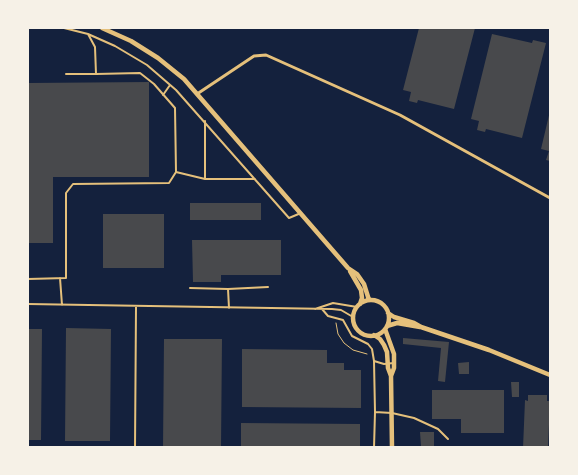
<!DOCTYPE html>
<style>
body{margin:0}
#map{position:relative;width:578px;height:475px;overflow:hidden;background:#14213d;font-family:Roboto,sans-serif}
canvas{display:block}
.frame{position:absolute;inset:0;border:29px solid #f6f1e7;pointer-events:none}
</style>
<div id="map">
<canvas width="578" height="475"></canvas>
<div class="frame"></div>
</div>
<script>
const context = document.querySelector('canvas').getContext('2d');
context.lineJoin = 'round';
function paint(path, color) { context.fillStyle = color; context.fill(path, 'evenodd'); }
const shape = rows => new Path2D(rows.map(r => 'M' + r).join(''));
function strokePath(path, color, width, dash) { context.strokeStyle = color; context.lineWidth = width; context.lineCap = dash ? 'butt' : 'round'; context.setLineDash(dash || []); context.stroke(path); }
paint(shape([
 [419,28,475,28,454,109,418,100,417,103,409,101,411,92,403,90],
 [492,34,532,43,533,40,546,43,522,138,486,129,485,132,477,130,479,121,471,119],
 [149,82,149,177,53,177,53,243,28,243,28,83],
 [550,111,550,161,546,160,549,151,541,149],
 [190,203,261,203,261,220,190,220],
 [103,214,164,214,164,268,103,268],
 [192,240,281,240,281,275,221,275,221,282,193,282],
 [66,328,111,329,110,441,65,441],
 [28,329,42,329,41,440,28,440],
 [403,338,449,342,445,382,438,381,441,348,403,344],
 [164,339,222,339,221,448,163,448],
 [242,349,327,350,327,363,344,363,344,370,361,370,361,408,242,407],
 [469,362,469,374,459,374,458,363],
 [511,382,519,382,519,397,512,397],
 [432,390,504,390,504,433,461,433,461,419,432,419],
 [528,395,547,395,547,401,550,401,548,448,523,448,525,400,528,401],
 [241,423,360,424,360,448,241,448],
 [420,432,434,432,434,446,421,446]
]), '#48494c');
strokePath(shape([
 [336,323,338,334,344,343,353,350,367,354]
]), '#e5c07b', 1);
strokePath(shape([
 [64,28,88,34,95,47,96,74,66,74],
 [88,34,115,46,147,65,176,90,289,218,301,213],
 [163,95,170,85],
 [205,121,205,179,255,179],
 [176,172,205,179],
 [60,278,62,305],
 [28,279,66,278,66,193,73,184,169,183,176,172,175,108,154,84,140,73,96,74],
 [190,288,228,289,229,308],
 [228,289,268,287],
 [28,304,332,309,341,310,353,317],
 [315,309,333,303,357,307],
 [322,309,328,316,343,320,352,336,368,344,372,349,374,361,384,364,394,363],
 [374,361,375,412,392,413,414,418,438,429,448,439],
 [135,448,136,307],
 [374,448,375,412]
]), '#e5c07b', 2);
strokePath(shape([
 [197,94,254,56,266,55,400,115,550,198]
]), '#e5c07b', 3);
strokePath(shape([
 [102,28,131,41,158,58,184,79,348,268,357,274,364,284,369,300],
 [350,271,361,290,362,298,360,304],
 '353 318a18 18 0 1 1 36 0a18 18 0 1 1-36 0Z',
 [388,313,394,317,414,323,421,327,489,350,550,375],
 [387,326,397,323,420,327],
 [385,329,394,354,394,368,391,376,392,448],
 [374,335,380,339,384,345,387,352,388,368,391,376]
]), '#e5c07b', 4.5);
</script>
